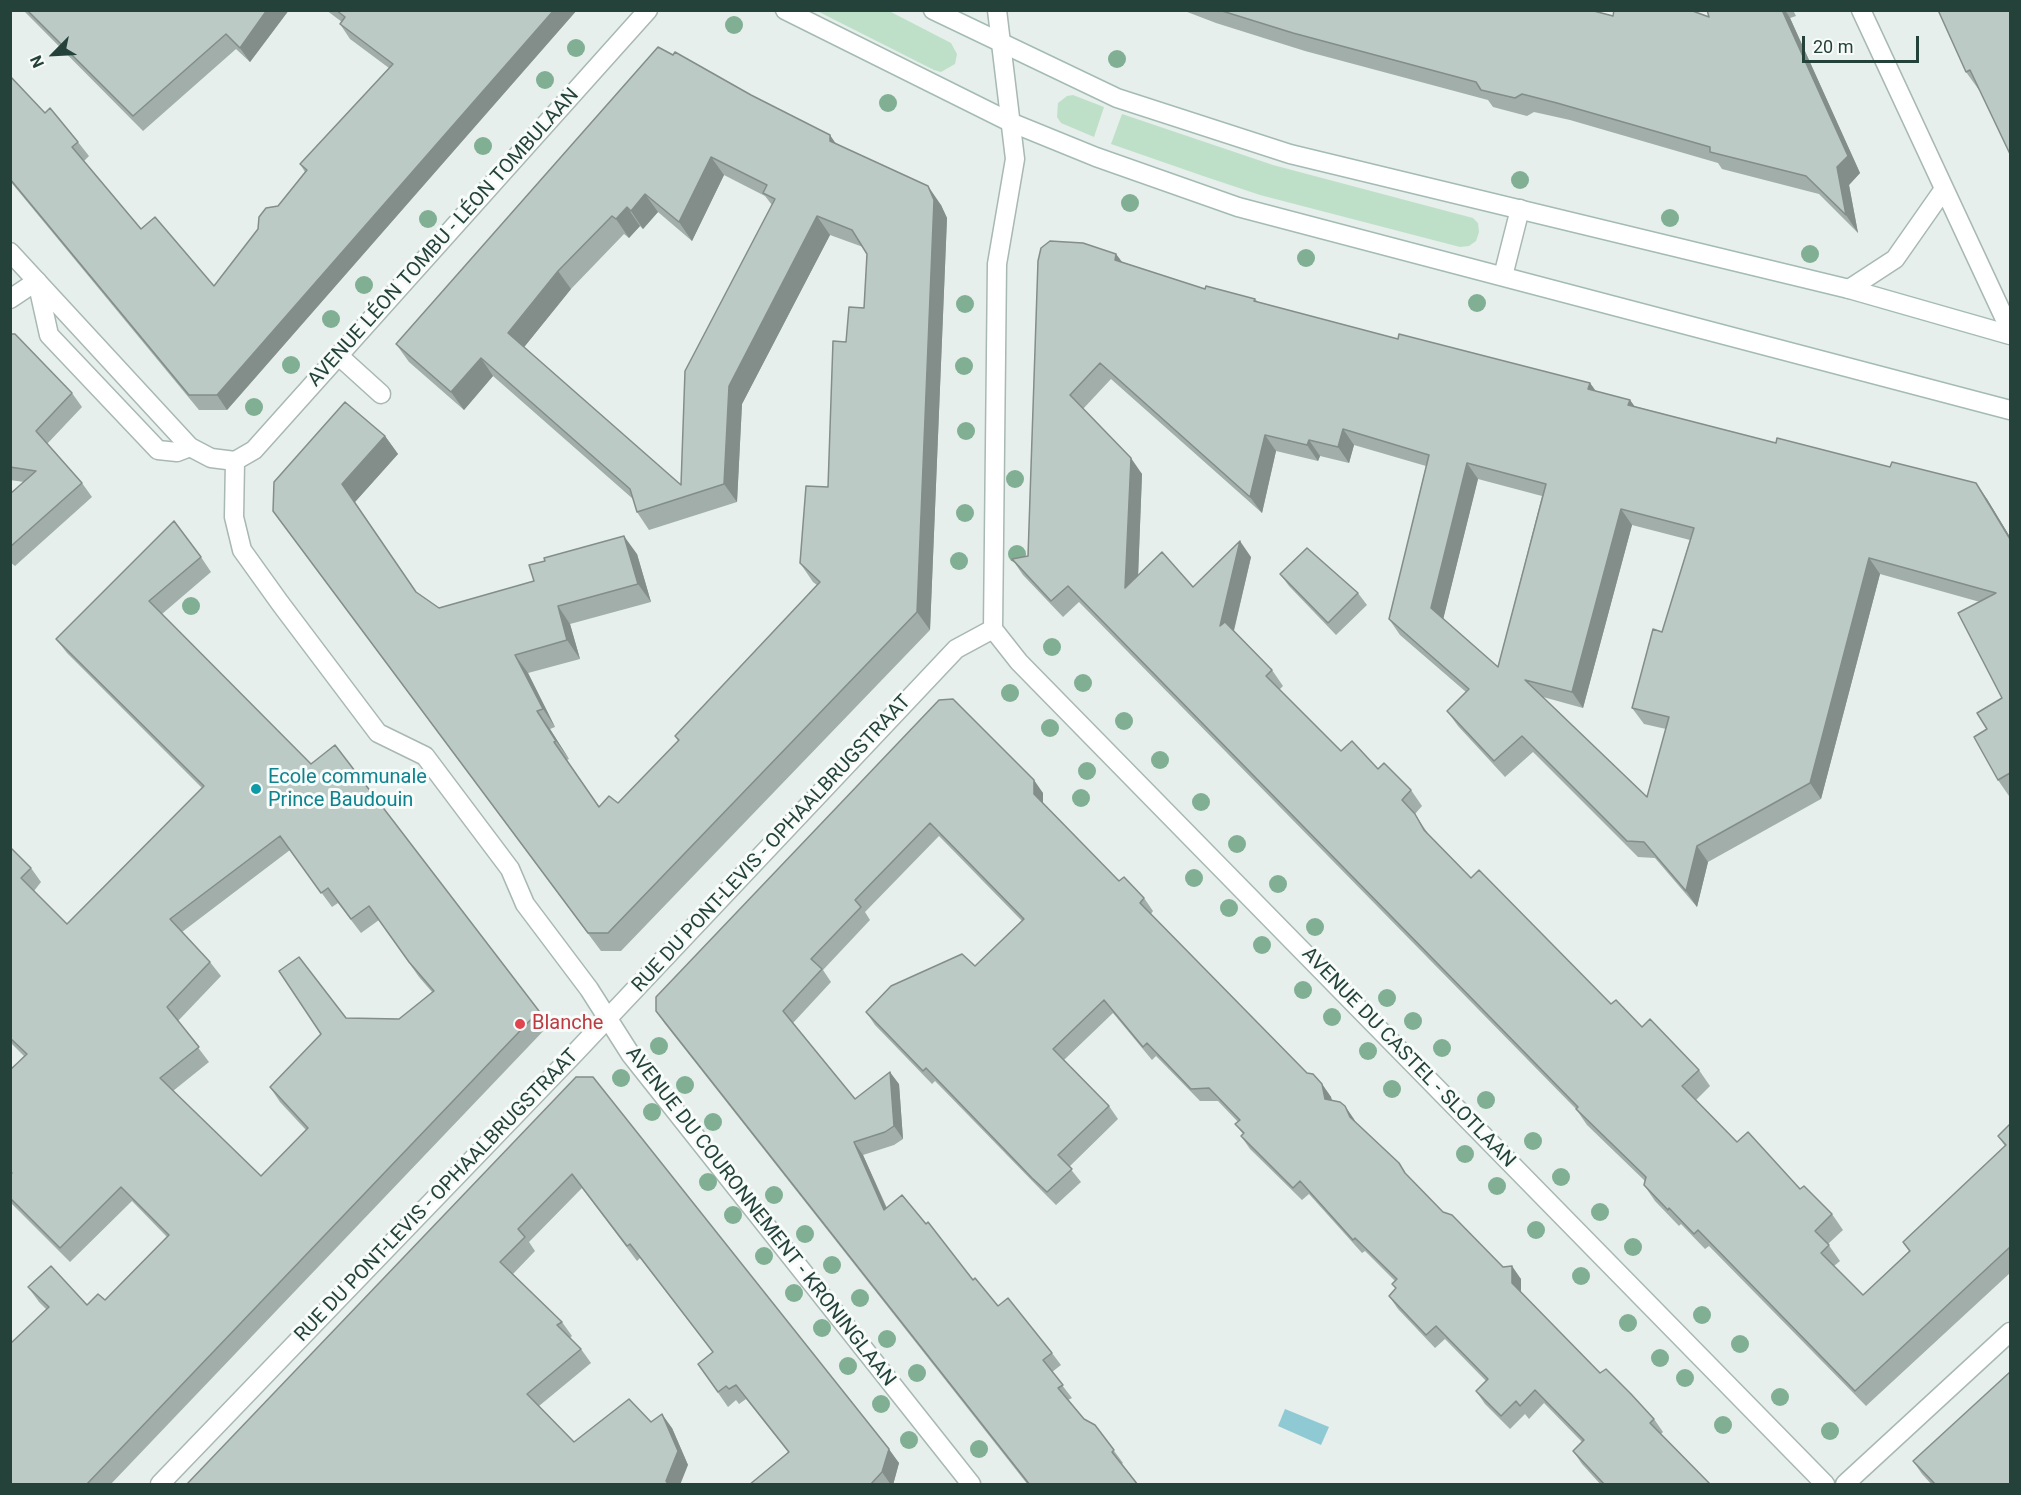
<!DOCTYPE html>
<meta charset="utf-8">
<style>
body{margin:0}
#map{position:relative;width:2021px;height:1495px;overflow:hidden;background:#e6efeb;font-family:Roboto,sans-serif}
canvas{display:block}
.frame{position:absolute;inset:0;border:12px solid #24423a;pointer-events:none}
.north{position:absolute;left:24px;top:24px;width:60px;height:60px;-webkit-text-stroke:4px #f7fbf9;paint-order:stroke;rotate:246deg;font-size:16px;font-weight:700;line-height:24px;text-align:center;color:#24423a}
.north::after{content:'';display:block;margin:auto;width:21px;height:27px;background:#24423a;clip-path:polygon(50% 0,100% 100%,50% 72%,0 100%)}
.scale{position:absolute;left:1802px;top:36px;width:117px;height:27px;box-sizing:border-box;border:3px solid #24423a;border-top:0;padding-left:8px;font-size:18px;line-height:21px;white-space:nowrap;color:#24423a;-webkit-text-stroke:4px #f7fbf9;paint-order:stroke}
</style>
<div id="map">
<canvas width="2021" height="1495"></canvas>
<div class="frame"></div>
<div class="north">N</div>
<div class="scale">20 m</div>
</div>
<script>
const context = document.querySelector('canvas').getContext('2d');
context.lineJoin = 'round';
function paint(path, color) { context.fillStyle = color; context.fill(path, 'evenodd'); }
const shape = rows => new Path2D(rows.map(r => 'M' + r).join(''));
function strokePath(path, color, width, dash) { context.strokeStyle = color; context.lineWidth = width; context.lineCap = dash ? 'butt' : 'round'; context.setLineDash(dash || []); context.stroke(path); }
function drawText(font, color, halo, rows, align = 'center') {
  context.font = font + ' Roboto,sans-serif'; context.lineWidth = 6; context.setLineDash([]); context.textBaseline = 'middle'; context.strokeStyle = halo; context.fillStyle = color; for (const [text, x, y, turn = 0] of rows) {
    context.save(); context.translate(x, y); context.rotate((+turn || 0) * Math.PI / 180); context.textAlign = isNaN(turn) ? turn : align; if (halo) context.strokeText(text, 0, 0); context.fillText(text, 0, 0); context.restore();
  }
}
paint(shape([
 [817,11,889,11,951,43,957,54,955,64,941,72,934,70],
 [1073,95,1104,107,1094,137,1061,123,1057,117,1058,103,1067,96],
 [1122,114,1273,165,1473,218,1478,223,1479,232,1476,241,1469,246,1460,247,1260,195,1206,177,1111,144]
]), '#bfe0c8');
paint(shape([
 [1285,1409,1329,1427,1321,1445,1278,1426]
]), '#8ec9d4');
const service = shape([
 [37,281,49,335,158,450,177,452,190,447],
 [339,356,381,394]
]);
const minor = shape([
 [10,252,190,447,211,458,235,461],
 [1503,276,1520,209],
 [10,299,37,281],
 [235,461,234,517,242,550,280,603,378,733,425,756,510,869,525,904,589,989,631,1055,971,1484],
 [235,461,254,450,648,10],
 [993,629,1019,662,1825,1484],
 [993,629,997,264,1015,159,997,10],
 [160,1484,575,1053,956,649,993,629],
 [1845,1484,2010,1332]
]);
const tertiary = shape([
 [1861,10,2010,330],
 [1849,289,1895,259,1944,189]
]);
const secondary = shape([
 [785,10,1010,122,1096,157,1238,207,2010,410],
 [933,10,1117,98,1290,154,1849,289,2010,335]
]);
strokePath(service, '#a8b8b2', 21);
strokePath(minor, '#a8b8b2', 21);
strokePath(tertiary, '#a8b8b2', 21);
strokePath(secondary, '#a4bbb3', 21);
strokePath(service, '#fff', 18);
strokePath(minor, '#fff', 18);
strokePath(tertiary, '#fff', 18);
strokePath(secondary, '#fff', 18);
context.fillStyle = '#80af93';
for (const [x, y] of [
 [734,25],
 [576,48],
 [1117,59],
 [545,80],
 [888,103],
 [483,146],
 [1520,180],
 [1130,203],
 [1670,218],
 [428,219],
 [1810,254],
 [1306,258],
 [364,285],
 [1477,303],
 [965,304],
 [331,319],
 [291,365],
 [964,366],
 [254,407],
 [966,431],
 [1015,479],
 [965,513],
 [1017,554],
 [959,561],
 [191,606],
 [1052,647],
 [1083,683],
 [1010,693],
 [1124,721],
 [1050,728],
 [1160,760],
 [1087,771],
 [1081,798],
 [1201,802],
 [1237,844],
 [1194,878],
 [1278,884],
 [1229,908],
 [1315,927],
 [1262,945],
 [1303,990],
 [1387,998],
 [1332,1017],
 [1413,1021],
 [659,1046],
 [1442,1048],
 [1368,1051],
 [621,1078],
 [685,1085],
 [1392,1089],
 [1486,1100],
 [652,1112],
 [713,1122],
 [1533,1141],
 [1465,1154],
 [1561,1177],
 [708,1182],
 [1497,1186],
 [774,1195],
 [1600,1212],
 [733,1215],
 [1536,1230],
 [805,1234],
 [1633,1247],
 [764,1256],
 [832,1265],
 [1581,1276],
 [794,1293],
 [860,1298],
 [1702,1315],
 [1628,1323],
 [822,1328],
 [887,1339],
 [1740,1344],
 [1660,1358],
 [848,1366],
 [917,1373],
 [1685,1378],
 [1780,1397],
 [881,1404],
 [1723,1425],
 [1830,1431],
 [909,1440],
 [979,1449]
]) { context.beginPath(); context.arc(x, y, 9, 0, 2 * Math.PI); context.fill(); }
paint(shape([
 [23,10,289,10,250,62,236,49,143,131],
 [326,10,577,10,227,410,199,410,10,181,10,76,45,113,78,142,89,156,84,161,141,229,214,286,305,172,300,164,389,68,350,39,340,24,342,22],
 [1182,10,1590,10,1613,16,1709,17,1707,10,1793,10,1796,16,1790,18,1860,173,1849,185,1858,233,1819,194,1722,169,1718,163,1570,120,1534,112,1527,116,1493,107,1488,100,1305,51,1216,23],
 [2010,10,1980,90,1979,90,1966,72],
 [658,47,836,143,941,205,947,218,930,630,621,951,601,951,273,511,385,436,398,454,355,502,416,592,439,608,637,554,651,602,570,624,580,659,528,673,555,727,550,729,569,759,567,760,599,807,618,803,678,741,675,736,817,585,813,582,800,563,828,487,846,342,864,308,867,254,863,247,830,235,742,404,737,502,649,530,637,512,633,499,493,376,464,410,409,362,396,344],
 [724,175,765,196,772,205,681,485,524,347,571,289,624,234,629,238,640,226,643,229,658,212,692,241],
 [1116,254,1122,262,1205,289,1255,299,1258,302,1398,339,1590,383,1596,391,1630,400,1634,406,1987,499,2010,537,2010,795,2009,796,1998,780,1987,729,2002,698,1980,602,1880,574,1821,799,1708,862,1697,907,1655,858,1638,857,1533,752,1505,777,1458,726,1447,711,1466,692,1400,635,1389,619,1426,466,1354,445,1349,463,1320,456,1318,461,1276,451,1262,513,1111,379,1083,409,1142,474,1138,576,1193,587,1251,557,1234,631,1272,670,1283,686,1279,690,1341,751,1378,769,1411,790,1422,806,1415,814,1429,835,1471,878,1611,1004,1699,1070,1710,1086,1696,1100,1737,1142,1800,1189,1832,1214,1843,1230,1828,1244,1840,1261,1834,1266,1863,1295,1909,1251,1903,1242,2005,1146,1998,1136,2010,1124,2010,1273,1866,1406,1709,1246,1705,1249,1681,1224,1679,1226,1655,1201,1644,1185,1645,1181,1587,1125,1576,1109,1079,602,1063,617,1023,575,1012,559,1028,556,1038,261],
 [1478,479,1542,496,1498,667,1443,619],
 [1632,525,1690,540,1662,632,1632,708,1644,724,1666,729,1647,797,1543,697,1583,708],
 [10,334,72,393,82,407,47,444,82,483,92,497,15,566,10,562,10,494,24,482,10,480],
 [201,557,211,572,162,614,539,1011,549,1025,110,1485,10,1485,47,1310,39,1302,28,1287,87,1305,105,1300,167,1237,132,1201,70,1262,10,1202,10,1070,24,1056,10,1042,10,847,31,868,41,882,34,891,67,924,202,788,67,653,56,639],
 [290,850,332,907,338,903,361,933,379,920,419,977,432,992,399,1019,346,1018,270,1087,280,1102,306,1130,261,1176,173,1091,209,1062,178,1021,221,976,210,962,182,932],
 [1280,574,1358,593,1367,605,1336,635,1289,586],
 [939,700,1043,793,1043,803,1119,881,1144,898,1153,911,1151,914,1307,1073,1322,1084,1331,1097,1332,1100,1345,1106,1355,1122,1443,1212,1503,1267,1521,1279,1521,1292,1600,1373,1654,1419,1663,1432,1661,1434,1711,1485,1601,1485,1582,1464,1573,1451,1582,1442,1544,1403,1529,1419,1525,1414,1510,1429,1485,1404,1476,1391,1486,1381,1445,1339,1435,1348,1398,1309,1389,1296,1396,1289,1392,1284,1395,1281,1365,1251,1362,1253,1309,1194,1302,1200,1250,1149,1241,1136,1243,1134,1235,1124,1238,1122,1218,1101,1200,1101,1156,1056,1152,1060,1113,1013,1064,1060,1109,1106,1118,1119,1069,1167,1081,1182,1056,1205,1041,1190,935,1081,932,1084,875,1025,866,1012,975,966,1022,921,939,836,865,912,870,920,823,970,831,982,793,1023,855,1099,899,1084,903,1139,894,1145,863,1155,887,1208,973,1280,998,1306,1052,1353,1061,1365,1052,1372,1072,1398,1068,1400,1084,1419,1095,1425,1123,1463,1122,1464,1138,1485,1028,1485,665,1024,656,1011],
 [576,1077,899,1463,893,1485,749,1485,788,1452,746,1399,739,1404,736,1400,728,1407,698,1364,713,1352,640,1258,637,1261,582,1188,529,1242,535,1251,513,1274,562,1322,572,1336,570,1338,581,1349,591,1363,539,1406,574,1442,651,1422,672,1428,688,1465,186,1485],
 [1913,1461,2010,1485,1932,1485,1922,1474]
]), '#a1aea9');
paint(shape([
 [267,10,289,10,250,62,240,48],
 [554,10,577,10,227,410,217,395],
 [1782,10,1785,10,1790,18,1860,173,1849,185,1858,233,1846,215],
 [830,135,843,154,830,141],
 [711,157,724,175,692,241,679,222],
 [928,186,941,205,947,218,930,630,917,612],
 [645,194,658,212,643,229,631,211],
 [627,207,640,226,629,238,616,219],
 [817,216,830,235,742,404,737,502,724,484,729,386],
 [1116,254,1128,270,1115,260],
 [558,271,571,289,521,351,508,333],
 [481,358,493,376,464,410,451,392],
 [1590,383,1601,399,1588,389],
 [1630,400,1641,415,1628,405],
 [1343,429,1354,445,1349,463,1338,447],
 [1265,435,1276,451,1262,513,1250,497],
 [385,436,398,454,355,502,342,484],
 [1309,440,1320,456,1318,461,1307,445],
 [1131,458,1142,474,1137,604,1125,588],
 [1467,463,1478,479,1442,624,1431,608],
 [1976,483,1987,499,2010,537,2010,539],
 [1621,509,1632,525,1583,708,1572,692],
 [624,536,637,554,651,602,638,584],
 [1240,541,1251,557,1231,642,1220,626],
 [1869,558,1880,574,1821,799,1810,783],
 [558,606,570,624,580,659,567,640],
 [515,655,528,673,555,727,543,709],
 [537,711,550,729,569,759,556,741],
 [1034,780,1043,793,1043,807,1034,794],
 [1697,846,1708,862,1697,907,1686,891],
 [890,1072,899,1084,903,1139,894,1126],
 [1322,1084,1331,1097,1334,1112,1325,1099],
 [1345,1106,1354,1119,1359,1130,1350,1117],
 [854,1142,863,1155,893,1223,884,1210],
 [1512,1266,1521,1279,1521,1295,1512,1283],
 [662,1414,672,1428,688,1465,680,1485,668,1485,666,1481],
 [889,1449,899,1463,893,1485,891,1485,882,1472]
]), '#838d89');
const building = shape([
 [27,10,267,10,240,48,226,34,133,116,27,10],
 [336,10,554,10,217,395,189,395,10,179,10,76,45,113,50,108,78,142,72,147,141,229,155,217,214,286,258,229,259,217,266,208,278,206,307,170,300,164,393,64,340,24,345,17,336,10],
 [1219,10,1590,10,1613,16,1614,10,1690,10,1709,17,1707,10,1782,10,1848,156,1837,167,1846,215,1806,176,1710,152,1710,147,1557,103,1522,94,1515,98,1481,90,1476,82,1293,33,1219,10],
 [1938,10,2010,10,2010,154,1970,70,1966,72,1938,10],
 [658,47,673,55,675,52,751,95,830,135,830,141,928,186,934,200,917,612,608,933,588,933,273,511,274,482,345,402,385,436,342,484,416,592,439,608,534,581,529,565,545,561,544,558,624,536,638,584,558,606,567,640,515,655,543,709,537,711,556,741,554,742,599,807,609,796,618,803,679,740,675,736,820,582,800,563,806,486,828,487,833,341,846,342,849,307,864,308,867,254,852,230,817,216,729,386,724,484,637,512,630,489,481,358,451,392,396,344,658,47],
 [711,157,767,185,763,193,775,199,685,371,681,485,508,333,558,271,612,216,616,219,627,207,631,211,645,194,679,222,711,157],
 [1050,241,1083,243,1116,254,1115,260,1205,289,1206,286,1255,299,1254,301,1398,339,1399,334,1590,383,1588,389,1630,400,1628,405,1776,443,1777,438,1890,467,1892,462,1976,483,2010,539,2010,773,1998,780,1974,737,1987,729,1977,713,2002,698,1958,613,1996,593,1869,558,1810,783,1697,846,1686,891,1644,842,1627,841,1522,736,1494,761,1447,711,1469,689,1389,619,1429,455,1343,429,1338,447,1309,440,1307,445,1265,435,1250,497,1100,363,1070,395,1131,458,1125,588,1162,552,1193,587,1240,541,1220,626,1225,622,1272,670,1266,676,1341,751,1352,741,1378,769,1384,763,1411,790,1402,800,1415,814,1424,830,1471,878,1479,870,1611,1004,1616,1000,1642,1027,1650,1019,1699,1070,1682,1086,1737,1142,1748,1132,1800,1189,1804,1186,1832,1214,1815,1231,1829,1245,1821,1253,1863,1295,1910,1251,1903,1242,2006,1145,1998,1136,2010,1124,2010,1247,1855,1391,1698,1230,1694,1234,1669,1208,1668,1210,1644,1185,1646,1177,1576,1109,1578,1107,1068,586,1051,601,1012,559,1028,556,1038,261,1041,248,1050,241],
 [1467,463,1546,484,1498,667,1431,608,1467,463],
 [1621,509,1694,528,1662,632,1653,629,1632,708,1669,717,1647,797,1525,680,1572,692,1621,509],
 [10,334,15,334,72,393,36,431,82,483,10,547,10,494,36,471,10,467,10,334],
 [174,521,201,557,149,601,311,764,335,745,539,1011,86,1485,10,1485,10,1344,49,1307,28,1287,51,1266,87,1305,98,1294,105,1300,169,1235,121,1187,60,1248,10,1198,10,1174,12,1173,10,1172,10,1070,27,1054,10,1038,10,847,31,868,21,878,67,924,204,786,56,639,174,521],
 [280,836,321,893,328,888,351,919,369,906,409,962,434,991,399,1019,346,1018,299,957,279,971,321,1034,270,1087,308,1128,261,1176,160,1078,199,1047,167,1007,210,962,170,919,280,836],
 [1307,548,1358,593,1328,623,1280,574,1307,548],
 [953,699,1034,780,1034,794,1119,881,1124,877,1144,898,1140,903,1307,1073,1313,1074,1322,1084,1325,1099,1340,1102,1345,1106,1350,1117,1399,1163,1405,1173,1443,1212,1452,1215,1503,1267,1512,1266,1512,1283,1600,1373,1606,1369,1631,1394,1654,1419,1650,1423,1711,1485,1605,1485,1573,1451,1584,1440,1535,1390,1520,1406,1516,1401,1501,1416,1476,1391,1488,1379,1436,1326,1426,1335,1389,1296,1396,1288,1392,1284,1397,1279,1355,1238,1353,1240,1300,1181,1293,1188,1241,1136,1244,1133,1235,1124,1240,1120,1209,1088,1191,1089,1147,1043,1143,1047,1104,1000,1053,1049,1109,1106,1058,1155,1072,1169,1047,1192,1032,1178,926,1068,923,1071,866,1012,891,986,962,954,975,966,1024,919,930,823,855,900,861,907,811,959,822,969,783,1011,855,1099,890,1072,894,1126,885,1132,854,1142,884,1210,902,1195,926,1224,928,1222,973,1280,975,1278,998,1306,1008,1298,1052,1353,1043,1360,1063,1385,1058,1388,1084,1419,1095,1425,1114,1450,1112,1452,1138,1485,1030,1485,656,1011,656,997,939,700,953,699],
 [576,1077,593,1077,889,1449,882,1472,870,1485,749,1485,789,1452,736,1385,729,1389,726,1386,718,1392,698,1364,713,1352,630,1244,627,1246,572,1174,518,1229,525,1237,500,1262,562,1322,557,1325,581,1349,527,1394,574,1442,629,1399,651,1422,662,1414,678,1451,666,1481,669,1485,186,1485,576,1077],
 [2010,1372,2010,1485,1936,1485,1913,1461,2010,1372]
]);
paint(building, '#bbcac4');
strokePath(building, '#838d89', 1.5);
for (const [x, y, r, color] of [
 [256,789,6,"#0f9aa8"],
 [520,1024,6,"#e0444e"]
]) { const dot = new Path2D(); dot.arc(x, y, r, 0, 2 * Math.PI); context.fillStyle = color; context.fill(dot); strokePath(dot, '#f7fbf9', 2); }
drawText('20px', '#24423a', '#f7fbf9', [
 ["AVENUE LÉON TOMBU - LÉON TOMBULAAN",444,238,-48],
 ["RUE DU PONT-LEVIS - OPHAALBRUGSTRAAT",772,844,-47],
 ["AVENUE DU CASTEL - SLOTLAAN",1408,1058,46],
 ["RUE DU PONT-LEVIS - OPHAALBRUGSTRAAT",437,1196,-46],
 ["AVENUE DU COURONNEMENT - KRONINGLAAN",760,1217,52]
]);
drawText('20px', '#0d838f', '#f7fbf9', [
 ["Ecole communale",268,778],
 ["Prince Baudouin",268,801]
], 'left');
drawText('20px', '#be3a42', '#f7fbf9', [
 ["Blanche",532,1024]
], 'left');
</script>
